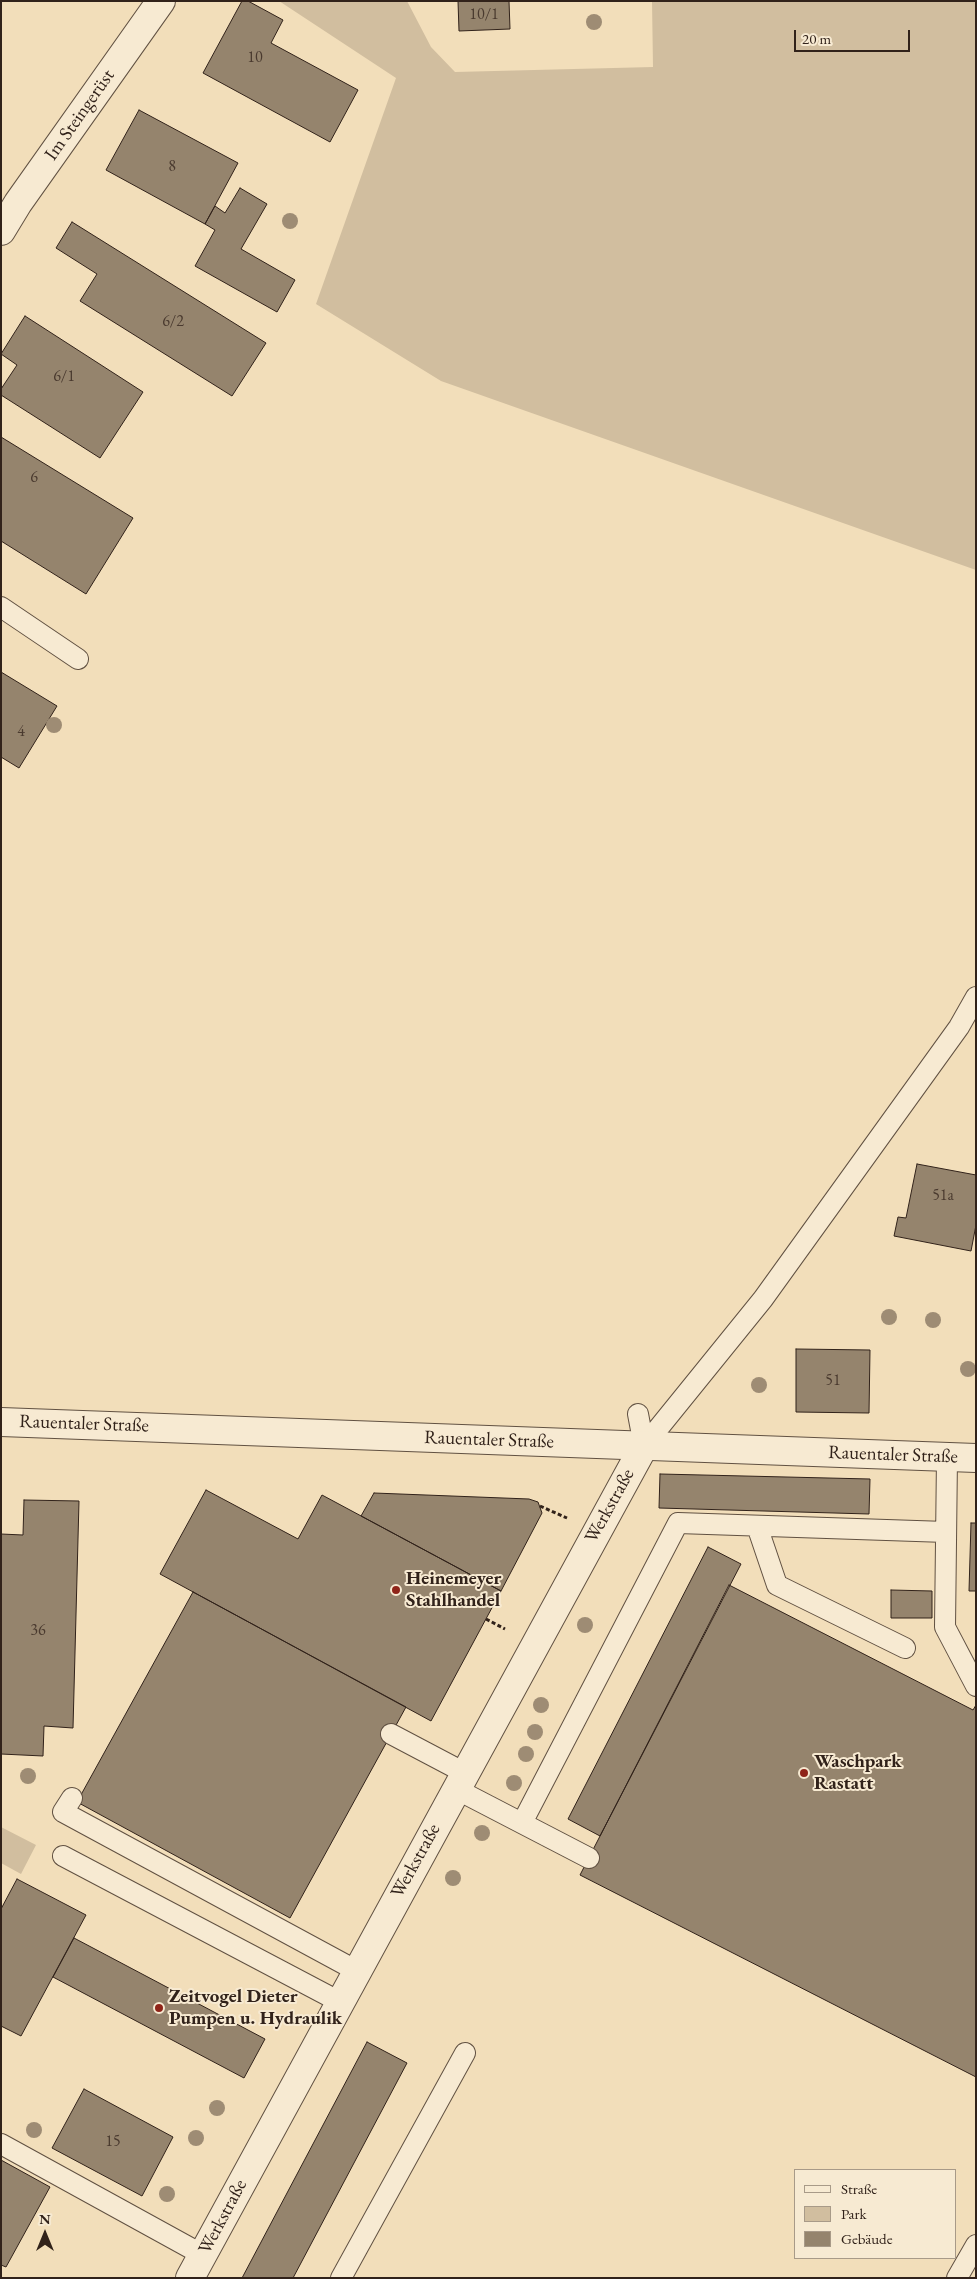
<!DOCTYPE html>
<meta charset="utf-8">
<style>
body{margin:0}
#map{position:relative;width:977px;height:2279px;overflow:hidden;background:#f2deba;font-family:"EB Garamond",serif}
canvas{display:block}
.frame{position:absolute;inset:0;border:2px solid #31221a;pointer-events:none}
.legend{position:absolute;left:794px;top:2169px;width:162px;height:90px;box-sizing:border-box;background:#f7ead2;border:1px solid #a89a88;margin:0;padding:6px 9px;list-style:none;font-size:15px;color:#31221a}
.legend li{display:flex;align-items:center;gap:10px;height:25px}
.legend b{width:25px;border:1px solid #a89a88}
.north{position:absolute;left:20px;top:2209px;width:50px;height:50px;-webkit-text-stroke:4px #f7ead2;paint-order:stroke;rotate:0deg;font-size:14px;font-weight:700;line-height:20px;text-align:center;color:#31221a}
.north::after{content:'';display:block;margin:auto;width:18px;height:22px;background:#31221a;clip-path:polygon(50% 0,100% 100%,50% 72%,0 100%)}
.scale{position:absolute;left:794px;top:30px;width:116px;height:22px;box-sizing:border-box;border:2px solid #31221a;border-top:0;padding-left:6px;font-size:15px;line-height:18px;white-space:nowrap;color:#31221a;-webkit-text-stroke:4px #f7ead2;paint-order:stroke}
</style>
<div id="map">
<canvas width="977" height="2279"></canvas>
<div class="frame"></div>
<ul class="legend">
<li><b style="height:6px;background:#f7ead2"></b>Straße</li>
<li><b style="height:14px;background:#d1be9f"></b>Park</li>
<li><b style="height:14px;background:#95846d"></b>Gebäude</li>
</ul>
<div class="north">N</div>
<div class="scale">20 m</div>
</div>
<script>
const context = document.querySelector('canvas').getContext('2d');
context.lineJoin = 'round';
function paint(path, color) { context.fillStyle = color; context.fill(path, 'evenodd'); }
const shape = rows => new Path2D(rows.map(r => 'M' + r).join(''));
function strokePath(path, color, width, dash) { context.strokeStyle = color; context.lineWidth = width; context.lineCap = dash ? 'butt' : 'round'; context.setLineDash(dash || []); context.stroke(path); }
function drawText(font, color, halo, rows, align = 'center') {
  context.font = font + ' "EB Garamond",serif'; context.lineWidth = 4; context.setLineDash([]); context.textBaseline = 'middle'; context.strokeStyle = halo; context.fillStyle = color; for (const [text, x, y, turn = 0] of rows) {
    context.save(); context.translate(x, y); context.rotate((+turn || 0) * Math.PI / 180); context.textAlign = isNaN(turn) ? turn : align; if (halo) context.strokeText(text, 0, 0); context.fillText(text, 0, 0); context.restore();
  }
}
paint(shape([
 [279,1,407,1,431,47,455,72,653,67,652,1,976,1,976,570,441,381,316,304,396,78],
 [1,1827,36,1845,21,1874,1,1863]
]), '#d1be9f');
const building = shape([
 [242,1,248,1,283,20,271,43,358,90,330,142,203,73,242,1],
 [458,1,509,1,510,29,459,31,458,1],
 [139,110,238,163,205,224,106,170,139,110],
 [240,188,267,204,241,249,295,280,277,312,195,266,215,230,205,224,215,206,225,213,240,188],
 [72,222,266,343,232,396,80,301,97,274,56,248,72,222],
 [25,316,143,392,100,458,1,395,1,389,17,365,1,354,25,316],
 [1,437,133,518,86,594,1,541,1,437],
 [1,672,57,706,19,768,1,757,1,672],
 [917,1164,976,1175,976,1225,971,1251,894,1236,898,1217,906,1218,917,1164],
 [796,1349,870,1350,869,1413,796,1412,796,1349],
 [660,1474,870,1479,869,1514,659,1508,660,1474],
 [206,1490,298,1539,322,1495,501,1591,431,1721,160,1574,206,1490],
 [374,1493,529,1499,538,1502,542,1513,501,1591,361,1516,374,1493],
 [24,1500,79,1501,73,1728,44,1726,43,1756,1,1754,1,1534,23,1535,24,1500],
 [971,1523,976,1523,976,1591,969,1591,971,1523],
 [708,1547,741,1564,600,1836,568,1819,708,1547],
 [729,1585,973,1710,976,1705,976,2077,580,1875,729,1585],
 [891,1590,932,1591,932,1618,891,1618,891,1590],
 [193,1592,406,1707,290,1918,77,1802,193,1592],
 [17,1879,86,1915,21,2036,1,2026,1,1909,17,1879],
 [74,1938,265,2039,244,2078,53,1977,74,1938],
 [367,2042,407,2063,293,2278,242,2278,367,2042],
 [84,2089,173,2137,142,2196,52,2148,84,2089],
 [1,2160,50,2187,6,2267,1,2265,1,2160]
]);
paint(building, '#95846d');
strokePath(building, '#31221a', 1);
const service = shape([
 [1,607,78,659],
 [638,1414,644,1446],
 [644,1446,763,1299,959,1027,976,997],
 [947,1457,945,1627,976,1686],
 [757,1526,777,1585,905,1648],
 [391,1734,465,1773],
 [456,1789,589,1858],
 [72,1798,63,1812,357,1971],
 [522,1823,678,1523,946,1532],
 [63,1856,340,2002],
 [1,2144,203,2255],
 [341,2278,465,2053],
 [957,2278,976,2245]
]);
const minor = shape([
 [1,231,18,203,161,1],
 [190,2278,644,1446]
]);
const tertiary = shape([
 [1,1422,976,1458]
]);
strokePath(service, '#615142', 22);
strokePath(minor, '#615142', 30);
strokePath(tertiary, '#615142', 30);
strokePath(shape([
 [540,1506,567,1518],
 [486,1619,505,1629]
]), '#31221a', 3, [4, 2.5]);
strokePath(service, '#f7ead2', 20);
strokePath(minor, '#f7ead2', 28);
strokePath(tertiary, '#f7ead2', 28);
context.fillStyle = '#9e8c74';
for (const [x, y] of [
 [594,22],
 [290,221],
 [54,725],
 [889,1317],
 [933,1320],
 [968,1369],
 [759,1385],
 [585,1625],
 [541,1705],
 [535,1732],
 [526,1754],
 [28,1776],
 [514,1783],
 [482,1833],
 [453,1878],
 [217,2108],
 [34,2130],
 [196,2138],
 [167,2194]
]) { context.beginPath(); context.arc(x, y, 8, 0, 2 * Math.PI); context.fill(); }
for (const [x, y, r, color] of [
 [396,1590,5,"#8f2418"],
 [804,1773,5,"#8f2418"],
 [159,2008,5,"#8f2418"]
]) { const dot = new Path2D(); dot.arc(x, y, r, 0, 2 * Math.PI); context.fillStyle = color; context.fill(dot); strokePath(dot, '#f7ead2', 2); }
drawText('16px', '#4a3a2f', null, [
 ["10/1",484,15],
 ["10",255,58],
 ["8",172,167],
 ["6/2",173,322],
 ["6/1",64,377],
 ["6",34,478],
 ["4",21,732],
 ["51a",943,1196],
 ["51",833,1381],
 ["36",38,1631],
 ["15",113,2142]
]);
drawText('19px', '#31221a', '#f7ead2', [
 ["Im Steingerüst",80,115,-55],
 ["Rauentaler Straße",84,1424,2],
 ["Rauentaler Straße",489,1440,2],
 ["Rauentaler Straße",893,1455,2],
 ["Werkstraße",610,1506,-61],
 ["Werkstraße",416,1861,-61],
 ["Werkstraße",223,2217,-62]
]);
drawText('bold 19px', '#31221a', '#f7ead2', [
 ["Heinemeyer",406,1579],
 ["Stahlhandel",406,1601],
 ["Waschpark",814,1762],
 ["Rastatt",814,1784],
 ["Zeitvogel Dieter",169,1997],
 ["Pumpen u. Hydraulik",169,2019]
], 'left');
</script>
